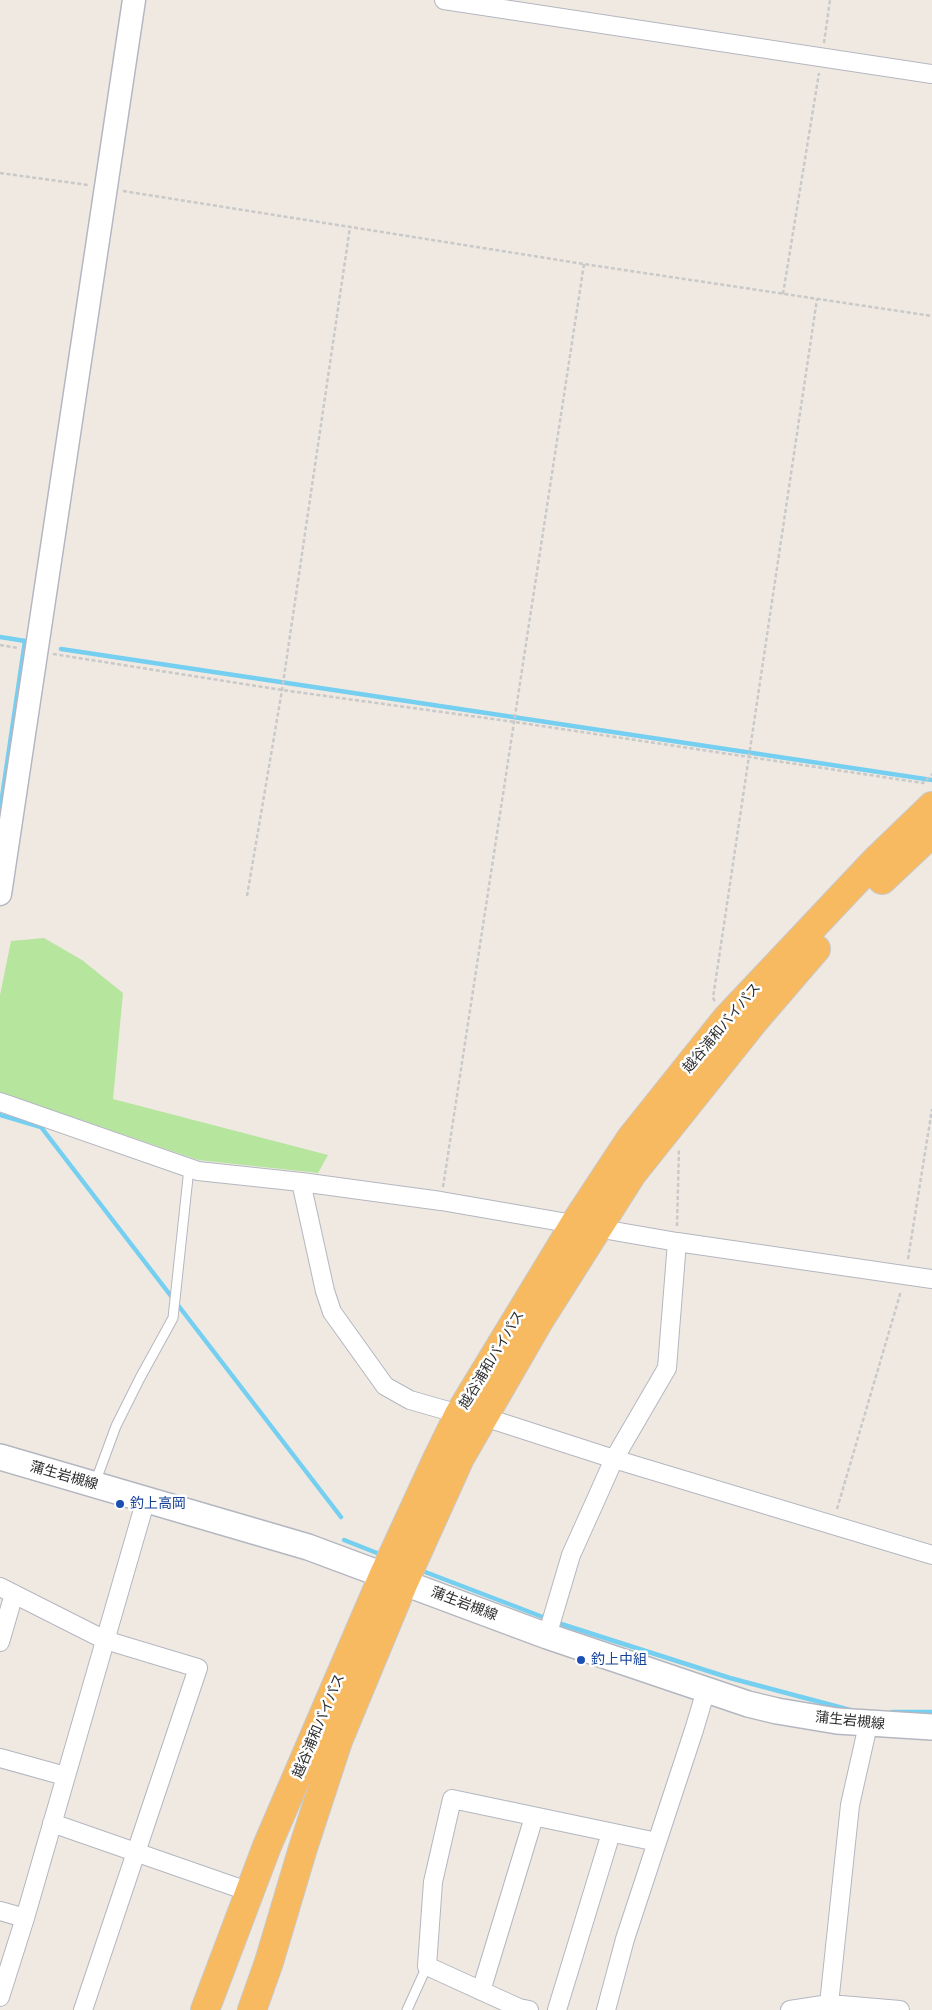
<!DOCTYPE html>
<meta charset="utf-8">
<style>
body{margin:0}
canvas{display:block;background:#efe9e1}
</style>
<canvas width="932" height="2010"></canvas>
<script>
const context = document.querySelector('canvas').getContext('2d');
context.lineJoin = 'round';
function paint(path, color) { context.fillStyle = color; context.fill(path, 'evenodd'); }
const shape = rows => new Path2D(rows.map(r => 'M' + r).join(''));
function strokePath(path, color, width, dash) { context.strokeStyle = color; context.lineWidth = width; context.lineCap = dash ? 'butt' : 'round'; context.setLineDash(dash || []); context.stroke(path); }
function drawText(font, color, halo, rows, align = 'center') {
  context.font = font + ' "Noto Sans","Noto Sans JP",sans-serif'; context.lineWidth = 5; context.setLineDash([]); context.textBaseline = 'middle'; context.strokeStyle = halo; context.fillStyle = color; for (const [text, x, y, turn = 0] of rows) {
    context.save(); context.translate(x, y); context.rotate((+turn || 0) * Math.PI / 180); context.textAlign = isNaN(turn) ? turn : align; if (halo) context.strokeText(text, 0, 0); context.fillText(text, 0, 0); context.restore();
  }
}
paint(shape([
 [44,938,82,960,123,993,113,1099,328,1155,318,1173,198,1160,0,1092,0,995,11,941]
]), '#b6e59e');
strokePath(shape([
 [0,637,25,641,0,811],
 [61,649,932,780],
 [0,1115,41,1127,341,1517],
 [344,1540,382,1555],
 [420,1570,548,1619],
 [555,1622,730,1678,854,1711],
 [892,1712,932,1712]
]), '#75cff0', 4.5);
const service = shape([
 [95,1483,116,1426,140,1378,173,1318,189,1168],
 [407,2010,427,1966]
]);
const minor = shape([
 [444,0,932,74],
 [0,1102,198,1171,301,1182,441,1201,677,1242,932,1279],
 [301,1182,325,1291,332,1312,385,1386,410,1400,459,1414],
 [484,1417,614,1459,932,1555],
 [0,1587,105,1640,198,1668,83,2010],
 [547,1636,571,1555,598,1495,614,1459,667,1368,677,1242],
 [0,1642,14,1594],
 [0,1758,65,1776],
 [52,1823,250,1892],
 [0,1911,25,1918],
 [481,1991,534,1817],
 [0,1997,25,1918,146,1499],
 [829,2004,850,1805,868,1725],
 [529,2010,519,2008,427,1966,433,1882,452,1799,657,1842],
 [557,2010,611,1833],
 [606,2010,625,1939,694,1730,706,1690],
 [790,2010,829,2004,900,2010]
]);
const tertiary = shape([
 [0,894,134,0]
]);
const secondary = shape([
 [0,1457,308,1547,547,1636,748,1704,777,1711,837,1721,932,1727]
]);
const trunk = shape([
 [882,880,932,833],
 [205,2010,267,1846,384,1574,437,1459,459,1414,575,1223,631,1138,726,1019,875,861,932,806],
 [252,2010,269,1962,303,1848,338,1741,404,1582,460,1458,539,1321,632,1174,755,1020,816,949]
]);
strokePath(service, '#b4b7c1', 11);
strokePath(minor, '#b4b7c1', 20);
strokePath(tertiary, '#b4b7c1', 25);
strokePath(secondary, '#b4b7c1', 28);
strokePath(trunk, '#c9c9c9', 30);
strokePath(shape([
 [824,43,830,0],
 [0,173,88,185],
 [123,191,584,264,932,316],
 [783,294,819,73],
 [0,645,18,648],
 [53,654,282,690,515,722,923,783,932,774],
 [247,896,282,690,350,227],
 [715,1001,713,998,817,299],
 [443,1187,584,264],
 [677,1226,679,1149],
 [908,1259,932,1109],
 [837,1509,901,1291]
]), '#c9c9c9', 2.5, [4, 2.5]);
strokePath(service, '#fff', 9);
strokePath(minor, '#fff', 18);
strokePath(tertiary, '#fff', 22);
strokePath(secondary, '#fff', 25);
strokePath(trunk, '#f8ba60', 28);
for (const [x, y, r, color] of [
 [120,1504,5,"#1a4fb4"],
 [581,1660,5,"#1a4fb4"]
]) { const dot = new Path2D(); dot.arc(x, y, r, 0, 2 * Math.PI); context.fillStyle = color; context.fill(dot); strokePath(dot, '#fff', 2); }
drawText('14px', '#2e2e2e', '#fff', [
 ["越谷浦和バイパス",722,1028,-50],
 ["越谷浦和バイパス",492,1360,-59],
 ["蒲生岩槻線",64,1476,16],
 ["蒲生岩槻線",464,1604,21],
 ["蒲生岩槻線",850,1721,6],
 ["越谷浦和バイパス",319,1726,-67]
]);
drawText('14px', '#164399', '#fff', [
 ["釣上高岡",130,1504],
 ["釣上中組",591,1660]
], 'left');
</script>
